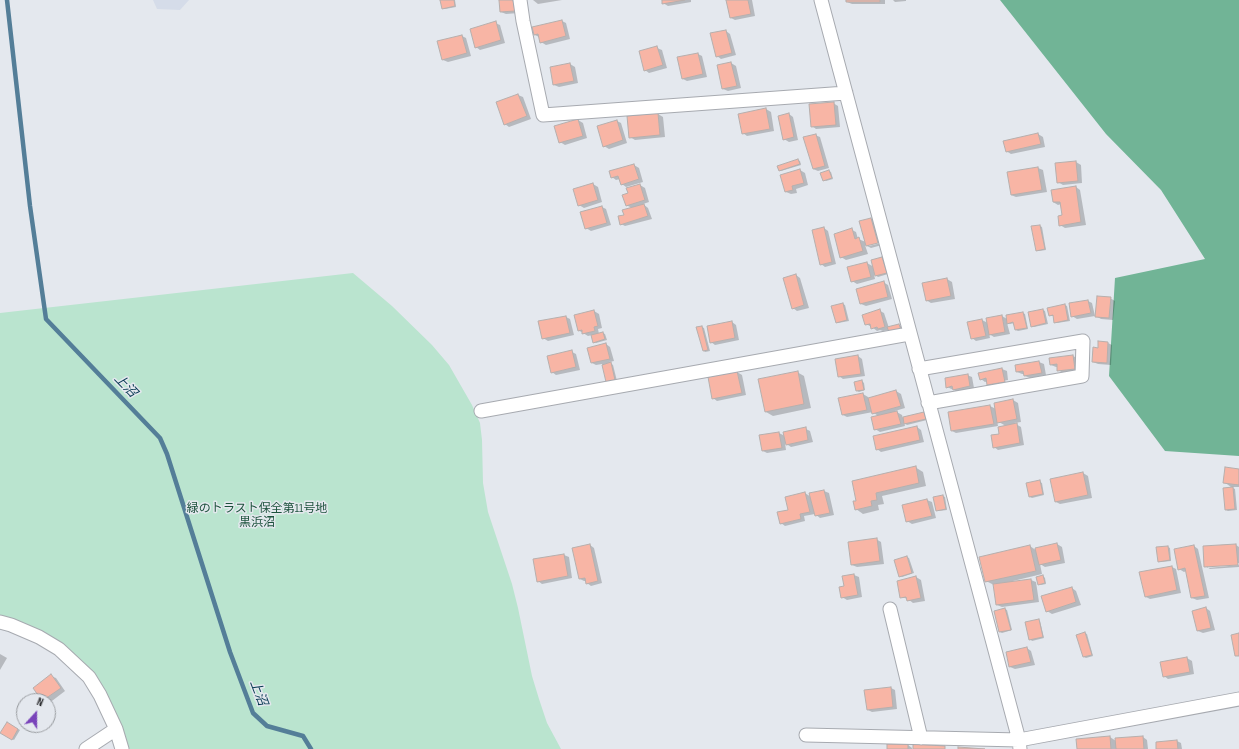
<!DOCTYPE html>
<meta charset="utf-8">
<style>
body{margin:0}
#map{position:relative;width:1239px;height:749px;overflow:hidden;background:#e4e8ee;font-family:"Sofia Sans Condensed",sans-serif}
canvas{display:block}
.north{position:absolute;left:16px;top:693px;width:40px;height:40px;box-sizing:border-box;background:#e4e8ee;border:1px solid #979a9e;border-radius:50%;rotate:21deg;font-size:11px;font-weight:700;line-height:16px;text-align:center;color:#242527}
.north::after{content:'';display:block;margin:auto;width:14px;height:18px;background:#7943ba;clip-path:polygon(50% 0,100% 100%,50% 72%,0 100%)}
</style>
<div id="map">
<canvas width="1239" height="749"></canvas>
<div class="north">N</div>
</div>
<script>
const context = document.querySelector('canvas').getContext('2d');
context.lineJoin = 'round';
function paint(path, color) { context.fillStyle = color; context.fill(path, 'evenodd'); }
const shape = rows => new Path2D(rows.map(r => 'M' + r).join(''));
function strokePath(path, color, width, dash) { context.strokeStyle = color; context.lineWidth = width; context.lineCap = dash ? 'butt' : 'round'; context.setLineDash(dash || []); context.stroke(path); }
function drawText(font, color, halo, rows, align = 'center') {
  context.font = font + ' "Sofia Sans Condensed","Noto Sans JP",sans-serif'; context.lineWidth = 3; context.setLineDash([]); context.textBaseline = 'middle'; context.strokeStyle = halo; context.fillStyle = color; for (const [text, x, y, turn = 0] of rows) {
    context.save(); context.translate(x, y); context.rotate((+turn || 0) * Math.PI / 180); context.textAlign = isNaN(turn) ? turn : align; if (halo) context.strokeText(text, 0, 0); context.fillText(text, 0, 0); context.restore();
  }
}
paint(shape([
 [153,0,189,0,180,10,157,9]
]), '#d5dce9');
paint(shape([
 [353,273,392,306,432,345,449,365,472,405,480,423,482,440,483,483,488,512,512,584,518,608,532,676,539,699,547,723,561,749,129,749,124,732,96,680,0,619,0,313]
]), '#bae4cf');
paint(shape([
 [1000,0,1239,0,1239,456,1165,451,1109,376,1115,278,1205,259,1161,190,1106,134]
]), '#71b496');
paint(shape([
 [441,0,455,0,456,7,445,9,443,8],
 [500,0,517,0,519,13,506,14,501,12],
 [533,0,562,0,538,4],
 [663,0,691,0,691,2,668,6,663,3],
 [727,0,752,0,755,16,735,20,731,18],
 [847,0,885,0,885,4,852,4,847,2],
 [893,0,906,0,906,1,895,2],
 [562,21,566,23,570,39,546,45,541,42,539,37,535,35],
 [495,23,500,25,505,43,480,50,476,47],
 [726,31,730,34,736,55,721,59,717,56],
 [462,36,466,38,471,56,448,62,443,60],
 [657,48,662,50,667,68,649,73,645,70],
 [698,54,702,56,707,77,687,81,683,79],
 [731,63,736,66,741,88,728,91,723,89],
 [570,64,575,67,578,83,559,87,554,85],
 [518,95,523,97,531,119,509,127,505,124],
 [833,103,838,106,840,127,816,129,812,126],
 [766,109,771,112,774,131,747,136,743,133],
 [658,114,663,117,665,137,635,140,630,137],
 [789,114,793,117,798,140,789,142,784,139],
 [578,120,583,123,587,138,565,145,560,142],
 [617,121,621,123,627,143,609,149,604,146],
 [1038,134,1043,137,1045,147,1011,154,1006,151],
 [815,135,820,137,829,168,818,171,813,169],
 [798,160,800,161,801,165,781,171,779,170],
 [1076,162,1081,165,1082,183,1063,185,1058,182,1056,164],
 [634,165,639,168,643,182,626,187,622,184,620,179,616,180,612,177],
 [1038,168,1043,170,1047,192,1016,197,1011,195],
 [800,170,805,173,808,185,796,189,797,193,791,194,786,192],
 [829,171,831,172,833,179,826,181,824,180],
 [593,184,598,187,602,202,584,208,579,205],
 [640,185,645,188,649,202,643,204,648,208,652,219,625,226,621,224,625,215,632,208,626,205,629,194],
 [1076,187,1080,190,1086,225,1065,228,1060,225,1063,216,1061,204,1058,205,1053,202],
 [602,207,606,209,611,225,591,231,586,228],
 [871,219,875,221,881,241,869,244,869,246,881,243,882,245,871,248,865,245,868,254,846,260,841,257,852,230,856,232,858,239,866,242],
 [1040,226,1042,227,1046,250,1039,251,1037,250,1032,227],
 [824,228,828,231,836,264,825,267,821,264],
 [882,258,884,260,888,274,878,277,874,274,875,279,857,284,852,281,867,263,874,267],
 [796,275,800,278,809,308,797,311,793,308],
 [947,279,952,282,955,299,931,303,926,300],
 [883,282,888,285,892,299,866,306,861,304,857,290],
 [1110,298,1115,301,1113,320,1101,319,1096,316],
 [1088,301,1092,303,1095,316,1077,319,1072,316],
 [843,304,845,305,849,321,838,323,836,322],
 [1065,305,1067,306,1070,321,1057,323,1055,322,1054,316,1050,316],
 [1043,310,1045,311,1048,324,1034,327,1032,326],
 [594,311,599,314,602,328,598,329,599,334,603,333,605,334,607,340,596,343,594,342,592,335,588,336,578,330],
 [880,311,884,313,889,328,899,325,901,326,903,331,889,330,883,331,880,330,877,331,872,327,866,324],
 [1023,313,1025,314,1028,329,1018,331,1016,330,1015,323,1010,324,1007,323,1010,334,994,337,989,334,990,338,976,341,972,338,982,320,988,323,1002,316,1007,319],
 [566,317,570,319,574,335,548,341,543,338],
 [732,322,736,325,739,340,715,345,711,342],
 [702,327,704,328,710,351,705,352,704,351],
 [1108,343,1112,345,1111,365,1098,364,1093,362,1099,349],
 [606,344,610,347,614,361,609,362,613,365,617,381,609,383,607,382,602,364,596,365,592,363,588,349],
 [572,352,576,354,580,370,556,375,552,372],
 [858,356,862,359,865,376,843,379,839,376],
 [1073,356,1077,358,1079,371,1063,373,1058,370,1058,367,1056,367,1051,365],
 [1039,362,1044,364,1046,375,1030,378,1025,376,1025,374,1022,374,1017,372,1016,366],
 [1002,369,1007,371,1008,380,991,383,991,385,1009,382,1009,384,993,387,988,384,988,381,985,382,981,379],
 [737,372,742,375,746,395,717,401,713,398],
 [797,372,804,376,811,408,773,416,766,412],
 [967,375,972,377,974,388,958,392,947,387],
 [862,381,864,383,865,390,859,392,857,391],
 [896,391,901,394,905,408,895,411,902,415,903,418,924,413,926,414,927,420,907,425,904,423,905,426,880,432,875,429,878,416,873,412,847,417,843,415,863,394,868,397,868,399],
 [1013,400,1018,403,1021,422,1014,423,1021,427,1024,445,998,450,994,447,1006,426,997,421,998,426,956,433,952,431,990,406,996,409,995,403],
 [917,427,921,430,924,442,881,452,877,449],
 [806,429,810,431,813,442,791,447,785,443,786,450,767,453,763,451,779,433,785,436],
 [915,467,923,472,926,486,882,496,884,504,878,505,879,510,863,514,856,509,854,502],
 [1239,470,1239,487,1231,487,1224,482],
 [1083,473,1088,476,1092,498,1060,504,1056,502],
 [1040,482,1042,483,1044,495,1032,498,1030,497],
 [1233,488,1235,489,1237,510,1228,511,1226,510],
 [824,491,829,493,834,515,820,518,815,514,804,516,805,521,785,526,781,523,789,510,805,493,811,497],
 [943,496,945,497,947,510,939,511,937,510],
 [927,500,932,502,936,518,912,524,907,521,903,505],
 [876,539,881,542,884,564,857,567,852,565],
 [1057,544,1062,547,1065,563,1045,567,1040,564,1042,574,1013,581,1014,582,1031,580,1036,582,1039,602,1002,607,997,605,994,585,986,581,1030,546,1037,551],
 [590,545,594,548,602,583,591,586,587,583,586,581,584,581,580,579],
 [1236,545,1239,547,1239,563,1208,566,1208,568,1239,565,1239,567,1210,569,1205,566],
 [1194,546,1198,549,1209,598,1197,600,1192,598,1186,571,1184,572,1179,569],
 [1168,547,1170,548,1171,561,1161,562,1159,561],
 [564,555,569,557,572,578,542,584,538,581],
 [907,557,909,558,914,573,902,577,900,576],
 [1172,567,1176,569,1181,593,1150,599,1146,597],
 [854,575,859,577,862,597,847,600,842,597,845,587,843,577],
 [1043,576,1045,578,1046,584,1041,585,1039,584],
 [916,577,921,580,925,601,913,603,908,599,901,597],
 [1072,588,1076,591,1081,605,1052,614,1047,611],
 [1206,608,1210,611,1215,630,1203,633,1198,631,1193,611],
 [1005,609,1007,610,1012,630,1002,633,1000,632],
 [1038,620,1040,621,1044,638,1032,641,1030,639],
 [1085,633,1087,634,1093,656,1086,658,1084,657],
 [1027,648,1031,651,1035,665,1015,669,1010,667],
 [0,654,7,658,0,670],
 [1187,658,1192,661,1194,674,1168,679,1164,676,1161,663],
 [51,676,56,678,65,691,48,704,48,701,44,701,34,688],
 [891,688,895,690,897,709,872,712,868,710],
 [8,723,20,730,14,740,2,733],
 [1110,737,1116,741,1143,737,1147,740,1148,749,1078,749],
 [1177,741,1181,743,1182,749,1157,749],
 [908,745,912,748,912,749,888,749]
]), '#0003');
strokePath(shape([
 [7,0,30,206,46,319,160,438,167,454,230,652,253,713,267,726,303,736,311,749]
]), '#547e98', 4.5);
const building = shape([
 [440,0,454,0,455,6,442,9,440,0],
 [499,0,513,0,515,11,500,12,499,0],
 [662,0,685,0,662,4,662,0],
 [726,0,748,0,751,14,730,18,726,0],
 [846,0,880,0,880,2,846,2,846,0],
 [562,20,566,36,540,43,538,34,534,35,532,27,562,20],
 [496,21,501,40,475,48,470,29,496,21],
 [726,30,732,53,716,57,710,33,726,30],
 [462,35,467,53,442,60,437,41,462,35],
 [657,46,663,65,644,71,639,51,657,46],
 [698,53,703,74,682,79,677,57,698,53],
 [731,62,737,86,722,89,717,65,731,62],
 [570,63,574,81,553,85,550,67,570,63],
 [518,94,527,116,504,125,496,102,518,94],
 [834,102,836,125,811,127,809,104,834,102],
 [766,108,770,129,742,134,738,114,766,108],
 [658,113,660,135,629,138,627,116,658,113],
 [789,113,794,137,783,140,778,116,789,113],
 [578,119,583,136,559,143,554,126,578,119],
 [617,120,623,140,603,147,597,126,617,120],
 [1038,133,1041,144,1006,152,1003,141,1038,133],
 [816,134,825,166,813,169,803,137,816,134],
 [798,159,800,164,779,171,777,166,798,159],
 [1076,161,1078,181,1057,183,1055,163,1076,161],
 [634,164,639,179,621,185,618,176,611,178,609,171,634,164],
 [1038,167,1042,190,1011,195,1007,172,1038,167],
 [800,169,804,183,792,186,793,190,785,192,780,175,800,169],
 [829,170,832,178,823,181,820,173,829,170],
 [593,183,598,200,578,206,573,189,593,183],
 [640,184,645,200,626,206,622,195,628,193,626,188,640,184],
 [1076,186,1081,222,1059,226,1058,216,1062,215,1060,202,1053,202,1051,190,1076,186],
 [644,204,648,216,620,225,618,216,624,215,622,210,644,204],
 [602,206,607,223,585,229,580,212,602,206],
 [871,218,878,243,866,246,859,221,871,218],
 [1040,225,1045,249,1036,251,1031,226,1040,225],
 [824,227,832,262,820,265,812,230,824,227],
 [852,228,855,239,859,237,863,251,840,258,834,234,852,228],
 [882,257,887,273,875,276,871,260,882,257],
 [867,262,871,277,851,282,847,267,867,262],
 [796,274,804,305,792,309,783,278,796,274],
 [947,278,951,296,926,301,922,283,947,278],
 [884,281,888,297,860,304,856,289,884,281],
 [1097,296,1111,297,1109,318,1095,317,1097,296],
 [1088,300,1091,313,1071,317,1069,303,1088,300],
 [843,303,847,320,836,323,831,306,843,303],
 [1065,304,1068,320,1054,323,1053,315,1049,316,1047,308,1065,304],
 [880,309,885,327,878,329,877,327,871,329,870,324,865,325,862,315,880,309],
 [1043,309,1046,323,1031,327,1028,312,1043,309],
 [594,310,598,326,594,327,595,331,582,334,582,330,578,331,574,315,594,310],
 [1023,312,1027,328,1015,330,1013,322,1007,324,1006,315,1023,312],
 [1002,315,1005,332,989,335,986,318,1002,315],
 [566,316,570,333,542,339,538,321,566,316],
 [982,319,986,336,971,339,967,322,982,319],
 [732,321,735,338,710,343,707,326,732,321],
 [899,324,901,330,890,334,887,327,899,324],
 [702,326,708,350,703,351,696,327,702,326],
 [603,332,605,339,593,343,591,335,603,332],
 [1098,341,1108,342,1107,363,1092,362,1093,347,1098,348,1098,341],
 [606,343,610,359,591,363,587,348,606,343],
 [572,350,576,367,551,373,547,356,572,350],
 [858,355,861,374,838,377,835,359,858,355],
 [1073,355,1075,369,1057,371,1057,364,1050,365,1049,358,1073,355],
 [1039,361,1042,373,1024,376,1023,371,1016,372,1015,365,1039,361],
 [611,362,615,380,606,382,602,365,611,362],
 [1002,368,1005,382,987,385,986,378,980,380,978,373,1002,368],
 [737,371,742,393,712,399,708,377,737,371],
 [798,371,804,404,765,412,758,379,798,371],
 [968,374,970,386,953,390,952,386,946,388,945,378,968,374],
 [862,380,864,390,856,391,854,382,862,380],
 [896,390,901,406,872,414,868,398,896,390],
 [863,393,867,410,842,415,838,398,863,393],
 [1013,399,1017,419,997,423,994,403,1013,399],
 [990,405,994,424,951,431,948,412,990,405],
 [897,411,901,424,874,430,871,417,897,411],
 [924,412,926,419,904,424,903,417,924,412],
 [1017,423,1020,443,993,448,991,435,999,434,998,427,1017,423],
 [917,426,920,440,876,450,873,436,917,426],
 [806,427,808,440,786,445,783,432,806,427],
 [779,432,782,448,762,451,759,435,779,432],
 [916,466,919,483,876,493,877,500,871,501,872,506,855,510,853,501,856,501,852,481,916,466],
 [1225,467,1239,469,1239,485,1223,483,1225,467],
 [1083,472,1088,495,1055,502,1050,479,1083,472],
 [1040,480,1043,494,1029,497,1026,483,1040,480],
 [1233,487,1235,509,1225,510,1223,488,1233,487],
 [824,490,830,513,815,516,809,493,824,490],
 [805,492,810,512,800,514,801,519,780,524,777,512,788,510,785,497,805,492],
 [943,495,946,509,936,511,933,497,943,495],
 [927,499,932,516,906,522,902,505,927,499],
 [877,538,880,561,851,565,848,542,877,538],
 [1057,543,1061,560,1039,565,1035,548,1057,543],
 [590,544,598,581,586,584,585,578,579,579,572,548,590,544],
 [1236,544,1238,565,1204,567,1203,546,1236,544],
 [1030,545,1036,571,985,582,979,557,1030,545],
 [1194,545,1205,596,1191,598,1185,568,1178,570,1174,549,1194,545],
 [1168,546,1170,560,1158,562,1156,547,1168,546],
 [564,554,568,576,537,582,533,559,564,554],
 [907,556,912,573,899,577,894,560,907,556],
 [1172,566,1177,590,1145,597,1139,572,1172,566],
 [854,574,858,595,841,598,839,587,844,586,842,576,854,574],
 [1043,575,1045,583,1038,585,1036,577,1043,575],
 [916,576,921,598,907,601,906,597,900,598,897,581,916,576],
 [1031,579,1034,600,996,605,993,584,1031,579],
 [1072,587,1076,602,1046,612,1041,596,1072,587],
 [1206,607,1211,628,1197,631,1192,611,1206,607],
 [1005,608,1011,630,999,632,994,611,1005,608],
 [1039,619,1043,637,1029,640,1025,622,1039,619],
 [1085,632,1092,655,1083,657,1076,635,1085,632],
 [1239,633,1239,656,1235,656,1231,635,1239,633],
 [1027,647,1031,662,1009,667,1006,652,1027,647],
 [1187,657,1190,672,1163,677,1160,662,1187,657],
 [51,674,61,688,42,701,33,688,51,674],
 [891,687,893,707,867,710,864,690,891,687],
 [7,722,18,729,12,740,0,733,7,722],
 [1110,736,1111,749,1077,749,1076,739,1110,736],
 [1143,736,1144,749,1116,749,1115,738,1143,736],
 [1177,740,1178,749,1156,749,1156,742,1177,740],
 [887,744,908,744,908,749,887,749,887,744],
 [913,744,945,746,945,749,913,749,913,744],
 [958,747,985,749,958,749,958,747]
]);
paint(building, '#f8b5a5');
strokePath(building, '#b6afad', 1);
const street = shape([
 [520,0,523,21,543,115,846,93],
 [821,0,1019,740,1020,749],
 [919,369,1083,341,1082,376,928,403],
 [481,411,909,334],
 [890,609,921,738],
 [0,622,11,625,39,637,59,649,89,677,100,695,116,729,122,749],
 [806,735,1019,740,1239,699],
 [86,749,116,729]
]);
strokePath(street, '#a7aab0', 15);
strokePath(street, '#fff', 13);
drawText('12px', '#1c513c', '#e4e8ee', [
 ["緑のトラスト保全第11号地",257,509],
 ["黒浜沼",257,523]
]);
drawText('italic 13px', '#063852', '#e4e8ee', [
 ["上沼",125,386,46],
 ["上沼",258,693,69]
]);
</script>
